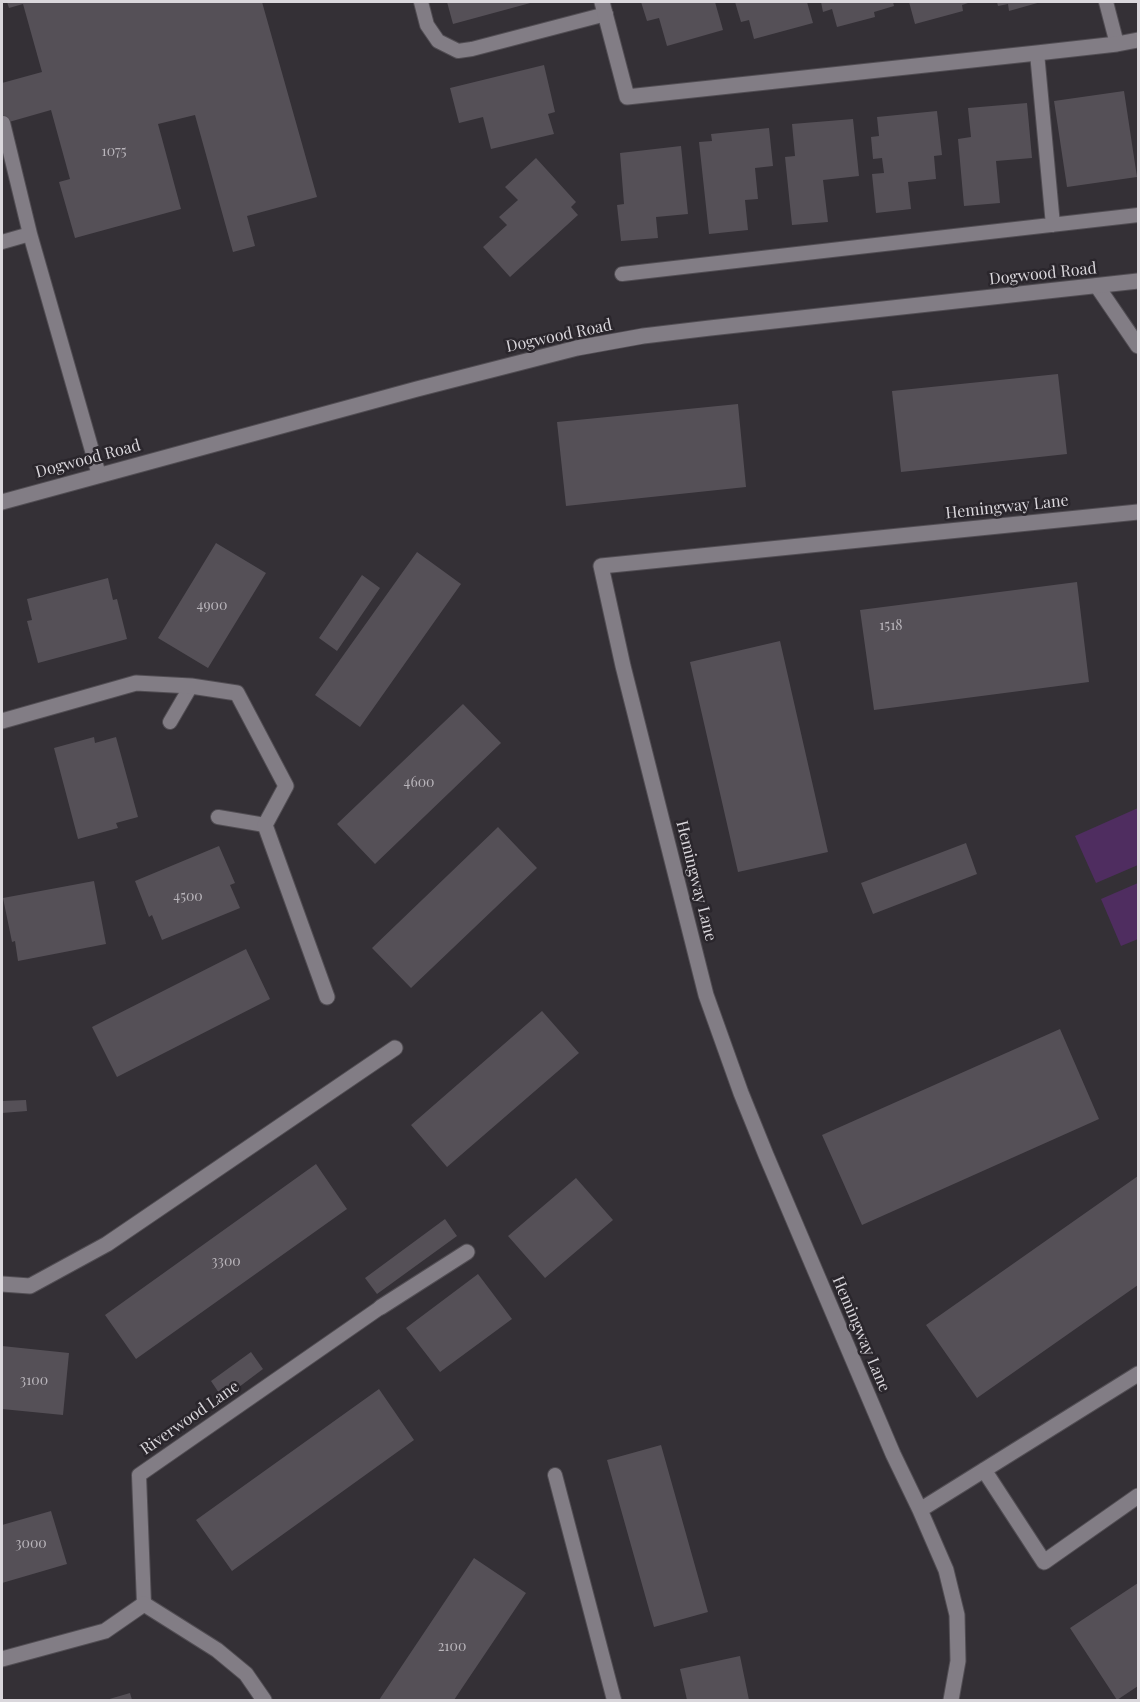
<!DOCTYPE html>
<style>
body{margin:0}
#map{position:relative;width:1140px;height:1702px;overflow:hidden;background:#343036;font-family:"Playfair Display",serif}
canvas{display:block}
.frame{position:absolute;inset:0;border:3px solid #dad7dc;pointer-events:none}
</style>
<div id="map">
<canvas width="1140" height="1702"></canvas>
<div class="frame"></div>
</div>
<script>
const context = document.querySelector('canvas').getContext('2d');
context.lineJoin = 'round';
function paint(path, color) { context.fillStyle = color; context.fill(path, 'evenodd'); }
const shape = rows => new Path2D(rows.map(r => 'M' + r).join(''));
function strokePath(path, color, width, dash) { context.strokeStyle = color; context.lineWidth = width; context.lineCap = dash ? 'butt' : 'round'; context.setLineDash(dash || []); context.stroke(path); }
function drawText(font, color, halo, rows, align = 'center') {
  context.font = font + ' "Playfair Display",serif'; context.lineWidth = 5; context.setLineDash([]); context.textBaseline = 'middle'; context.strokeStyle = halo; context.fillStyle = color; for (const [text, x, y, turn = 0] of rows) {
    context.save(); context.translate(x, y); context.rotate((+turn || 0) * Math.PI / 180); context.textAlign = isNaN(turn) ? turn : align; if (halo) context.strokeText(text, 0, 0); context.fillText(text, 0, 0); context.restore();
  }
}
paint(shape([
 [1138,808,1138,865,1096,883,1075,836],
 [1138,883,1138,939,1121,946,1101,899]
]), '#4f2d60');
paint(shape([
 [7,2,262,2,317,197,247,216,255,246,233,252,195,115,158,124,181,209,75,238,59,182,70,179,51,110,2,124,2,83,42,72,23,4,9,8],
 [447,2,534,2,453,24],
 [641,2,715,2,723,30,667,46,659,18,647,21],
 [735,2,807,2,813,23,754,39,749,20,741,22],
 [821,2,893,2,894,6,874,12,875,17,837,27,832,9,823,12],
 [909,2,971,2,962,5,963,11,915,24],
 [997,2,1041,2,1009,11,1008,4,998,6],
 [544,65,555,112,548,114,554,134,491,149,483,117,459,123,450,88],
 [1124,91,1137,177,1067,187,1054,101],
 [1027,103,1032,158,996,161,1000,203,964,206,958,139,971,137,968,108],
 [937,111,942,155,934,156,936,179,908,182,911,209,876,213,872,174,884,173,882,158,873,159,871,137,879,136,877,117],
 [853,119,859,176,823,180,828,222,792,225,785,157,795,156,792,124],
 [769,128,773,166,755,168,758,199,745,200,748,230,709,234,699,142,712,141,711,134],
 [681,146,688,214,656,217,658,238,621,241,617,205,624,204,620,153],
 [536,158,576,202,571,207,578,215,510,277,483,247,507,225,499,217,518,200,505,187],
 [1058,374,1067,454,901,472,892,391],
 [738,404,746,487,566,506,557,422],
 [216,543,266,573,208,668,158,638],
 [417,552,461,584,360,727,315,695],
 [362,575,380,588,337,651,319,638],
 [108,578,113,600,117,599,127,639,38,663,27,621,32,620,27,599],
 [1077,582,1089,682,874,710,860,610],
 [780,641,828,852,738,872,690,662],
 [463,704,501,743,375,864,337,824],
 [94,737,95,743,116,737,138,817,116,823,118,828,78,839,54,748],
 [498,827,537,868,411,988,372,948],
 [966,843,977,874,873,914,861,883],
 [219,846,235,883,230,885,240,908,162,940,152,915,149,917,135,881],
 [94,881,106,944,18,961,15,941,12,942,3,898],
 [246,949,270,999,117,1077,92,1027],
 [542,1011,579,1053,447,1167,411,1125],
 [1060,1029,1099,1119,862,1225,822,1135],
 [26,1100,27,1111,2,1113,2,1101],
 [316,1164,347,1209,136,1359,105,1315],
 [1138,1176,1138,1285,977,1398,926,1325],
 [576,1178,613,1220,545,1278,508,1236],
 [445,1219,457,1236,377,1294,365,1278],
 [478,1274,512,1319,440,1372,406,1328],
 [2,1346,69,1353,63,1415,2,1409],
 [251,1352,263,1369,223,1399,211,1381],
 [379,1389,414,1440,232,1571,196,1520],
 [661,1445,708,1612,654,1627,607,1460],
 [51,1511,67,1564,2,1583,2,1525],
 [474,1558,526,1593,454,1700,379,1700],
 [1138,1583,1138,1686,1117,1700,1070,1628],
 [740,1656,749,1700,687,1700,680,1669],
 [130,1693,132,1700,106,1700]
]), '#555057');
const service = shape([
 [421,2,427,25,438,41,458,51,472,49,606,14],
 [1106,2,1117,44],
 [1037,53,1053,225],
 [3,123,30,234],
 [2,242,30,234,99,475],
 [622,274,1138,215],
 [170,722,191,686],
 [218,817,265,825],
 [555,1475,614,1700],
 [144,1604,139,1475,381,1307]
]);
const minor = shape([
 [602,2,627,97,1037,53,1117,44,1138,40],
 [1097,286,1138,346],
 [2,721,136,683,191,686,237,693,286,786,265,825,327,997],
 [2,1284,30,1286,107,1244,395,1048],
 [381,1307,467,1252],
 [984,1470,1044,1562,1138,1496],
 [920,1510,1138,1374],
 [2,1659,105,1631,144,1604,217,1650,246,1674,264,1700],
 [951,1700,958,1661,957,1615,946,1570,920,1510,893,1454,766,1155,741,1093,706,995,623,666,601,566,1138,512]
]);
const tertiary = shape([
 [2,502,417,389,577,348,643,336,710,328,1138,281]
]);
strokePath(service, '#514d53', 16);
strokePath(minor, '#514d53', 17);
strokePath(tertiary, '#514d53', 17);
strokePath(service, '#827d85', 14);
strokePath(minor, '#827d85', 15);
strokePath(tertiary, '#827d85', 15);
drawText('14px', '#b9b5bb', null, [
 ["1075",114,152],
 ["4900",212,606],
 ["1518",891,626],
 ["4600",419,783],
 ["4500",188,897],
 ["3300",226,1262],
 ["3100",34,1381],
 ["3000",31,1544],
 ["2100",452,1647]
]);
drawText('16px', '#dad7dc', '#2a262c', [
 ["Dogwood Road",1043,274,-6],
 ["Dogwood Road",559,336,-12],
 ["Dogwood Road",88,459,-15],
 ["Hemingway Lane",1007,507,-6],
 ["Hemingway Lane",696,881,76],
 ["Hemingway Lane",861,1334,67],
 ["Riverwood Lane",190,1418,-35]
]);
</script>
